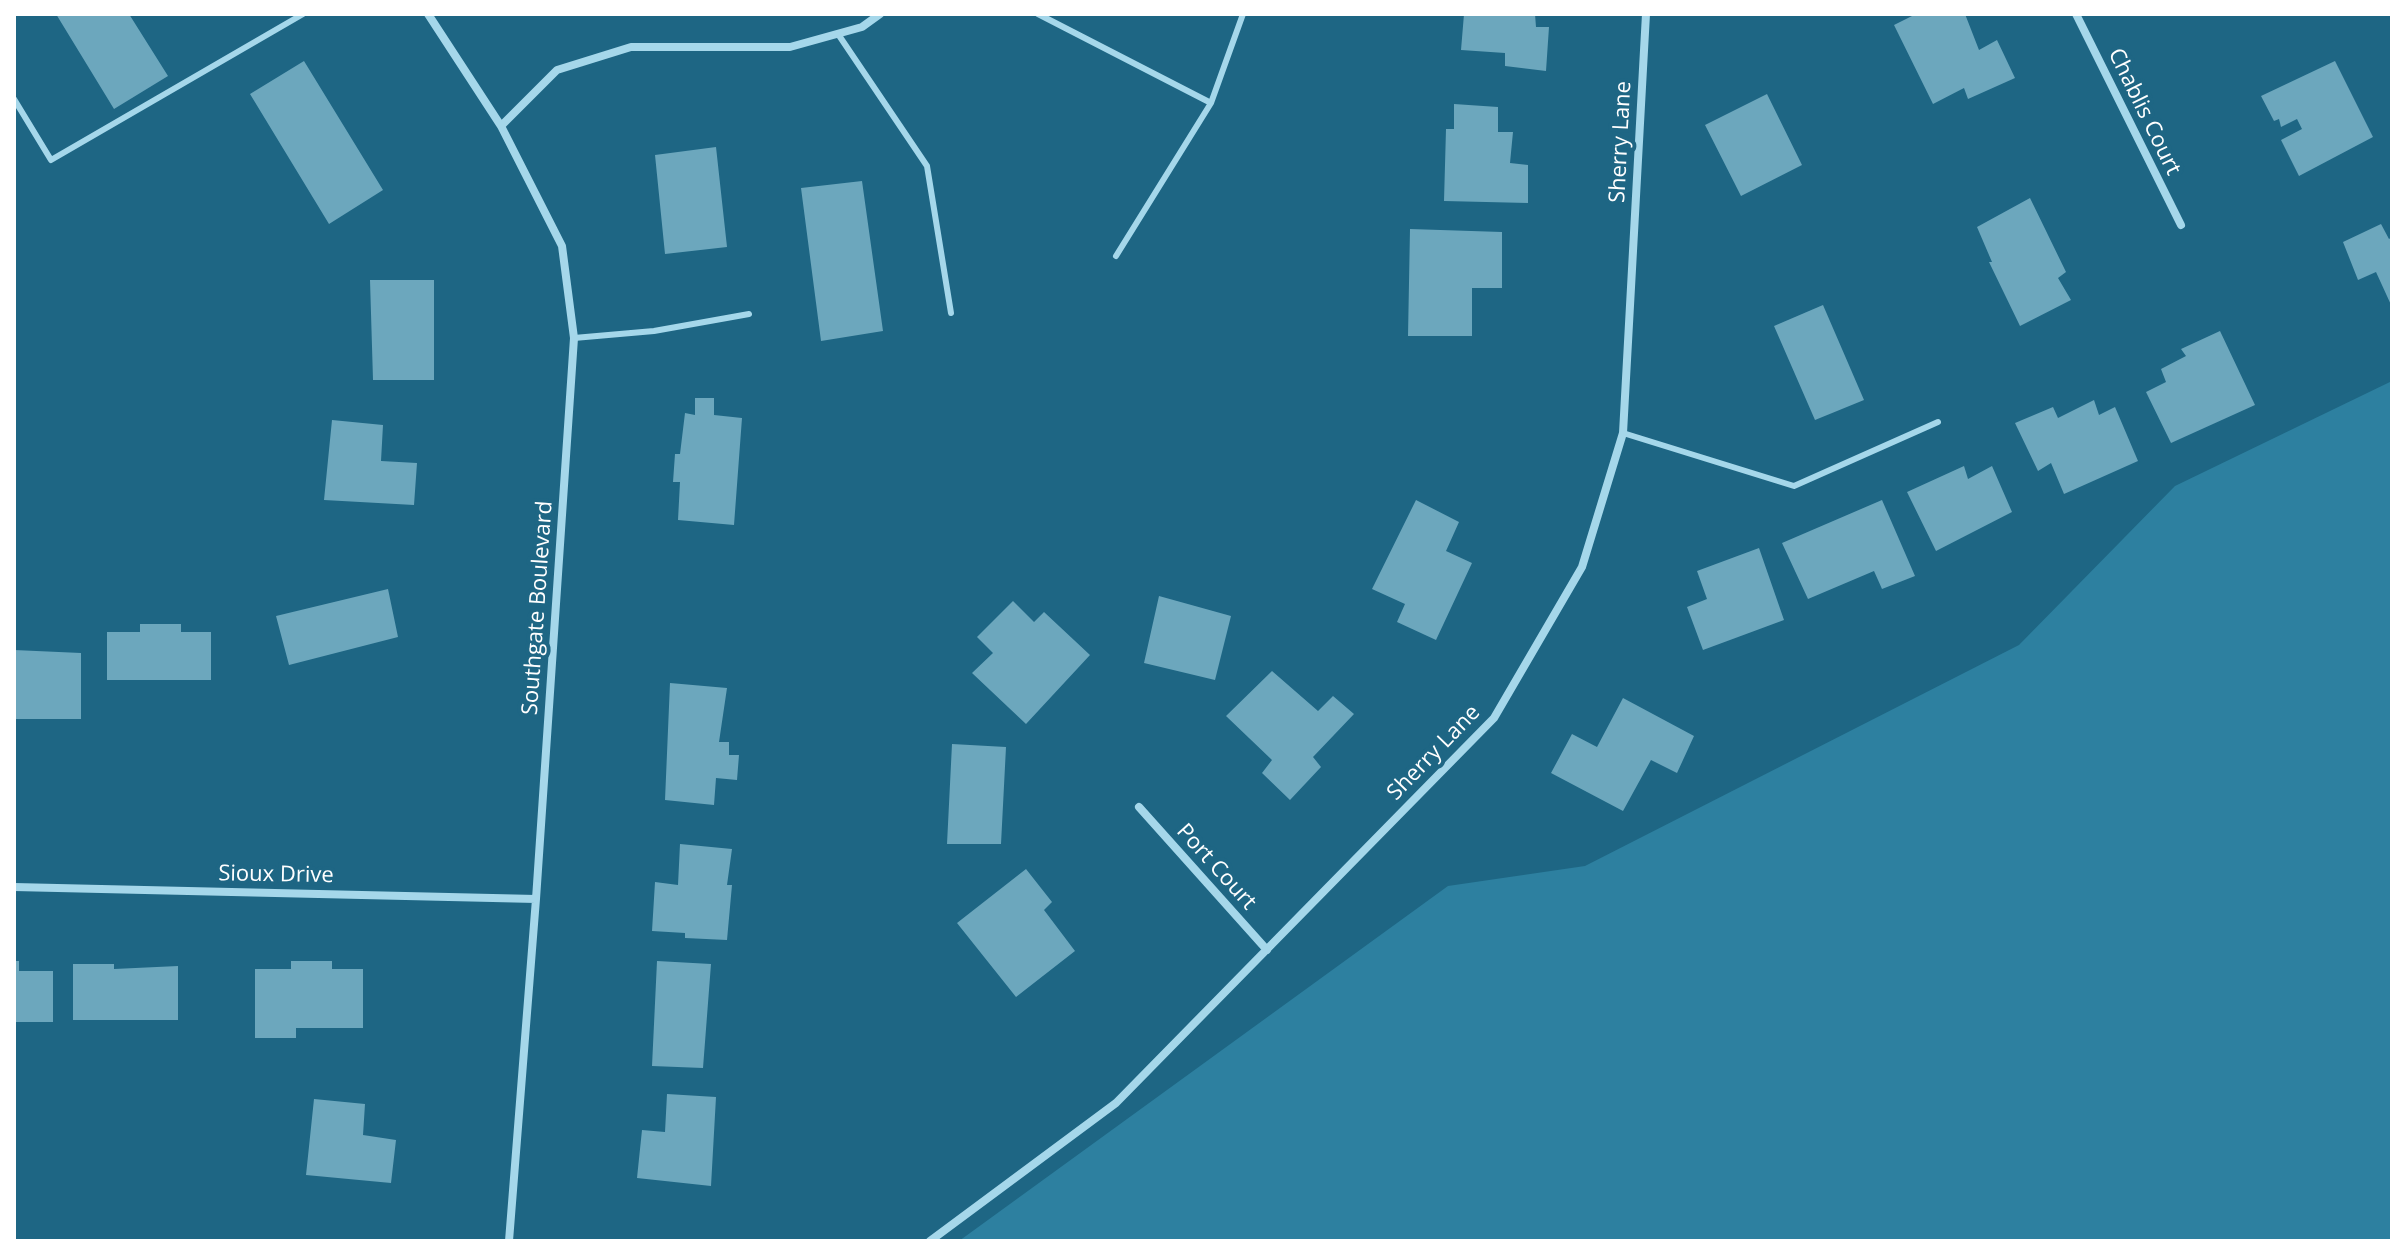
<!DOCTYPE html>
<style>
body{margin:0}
#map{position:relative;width:2406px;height:1255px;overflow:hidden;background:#1e6684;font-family:"Open Sans",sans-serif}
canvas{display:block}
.frame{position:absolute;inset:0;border:16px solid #fff;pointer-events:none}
</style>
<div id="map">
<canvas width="2406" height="1255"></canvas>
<div class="frame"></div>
</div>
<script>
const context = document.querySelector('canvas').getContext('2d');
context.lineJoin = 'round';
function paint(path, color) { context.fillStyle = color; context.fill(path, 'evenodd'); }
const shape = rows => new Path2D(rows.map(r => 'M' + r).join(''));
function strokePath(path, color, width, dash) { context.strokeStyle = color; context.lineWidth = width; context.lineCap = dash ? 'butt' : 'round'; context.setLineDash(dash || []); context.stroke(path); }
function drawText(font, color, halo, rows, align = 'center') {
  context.font = font + ' "Open Sans",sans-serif'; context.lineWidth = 8; context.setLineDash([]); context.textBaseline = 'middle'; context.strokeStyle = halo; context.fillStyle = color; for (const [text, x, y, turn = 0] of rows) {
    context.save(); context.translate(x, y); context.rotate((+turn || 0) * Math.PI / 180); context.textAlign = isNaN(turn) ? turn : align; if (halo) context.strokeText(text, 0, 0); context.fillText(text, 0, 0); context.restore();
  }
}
paint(shape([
 [2392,381,2392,1241,959,1241,1448,886,1585,866,2019,645,2175,486]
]), '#2d80a0');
paint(shape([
 [56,14,129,14,168,76,114,109],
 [1464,14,1535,14,1536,27,1549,27,1546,71,1505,66,1505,53,1461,50],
 [1916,14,1965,14,1979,50,1997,40,2015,78,1968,99,1964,88,1933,104,1894,25],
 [304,61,383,190,329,224,250,94],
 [2335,61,2373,137,2299,176,2281,140,2302,129,2297,119,2281,127,2279,119,2274,121,2261,96],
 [1767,94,1802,165,1741,196,1705,125],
 [1454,104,1498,107,1498,132,1513,132,1510,163,1528,165,1528,203,1444,201,1446,129,1454,129],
 [716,147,727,247,665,254,655,155],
 [862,181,883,331,821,341,801,188],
 [2030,198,2066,272,2058,278,2071,300,2020,326,1989,262,1992,262,1977,227],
 [2381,224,2389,239,2392,237,2392,307,2376,272,2358,280,2343,242],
 [1410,229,1502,232,1502,288,1472,288,1472,336,1408,336],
 [370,280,434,280,434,380,373,380],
 [1823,305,1864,400,1815,420,1774,326],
 [2220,331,2255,405,2171,443,2146,392,2166,382,2161,369,2186,356,2181,349],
 [695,398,714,398,714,415,742,418,734,525,678,520,680,482,673,482,675,454,680,454,685,413,695,415],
 [2094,400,2099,415,2115,407,2138,461,2064,494,2051,463,2038,471,2015,423,2053,407,2058,418],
 [332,420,383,425,381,461,417,463,414,505,324,500],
 [1964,466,1968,479,1992,466,2012,512,1936,551,1907,492],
 [1416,500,1459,522,1446,551,1472,563,1436,640,1397,622,1405,604,1372,589],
 [1882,500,1915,576,1882,589,1874,571,1808,599,1782,543],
 [1759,548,1784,620,1703,650,1687,607,1707,599,1697,571],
 [388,589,398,637,289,665,276,616],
 [1159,596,1231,616,1215,680,1144,663],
 [1013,601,1034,622,1044,612,1090,655,1026,724,972,673,993,653,977,637],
 [140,624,181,624,181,632,211,632,211,680,107,680,107,632,140,632],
 [14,650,81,653,81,719,14,719],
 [1272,671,1318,711,1333,696,1354,714,1313,757,1321,767,1290,800,1262,773,1272,760,1226,716],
 [670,683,727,688,719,742,729,742,729,755,739,755,737,780,716,778,714,805,665,800],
 [1623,698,1694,736,1677,773,1651,760,1623,811,1551,773,1572,734,1597,747],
 [952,744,1006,747,1001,844,947,844],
 [680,844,732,849,727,885,732,885,727,940,685,938,685,933,652,931,655,882,678,885],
 [1026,869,1052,902,1044,910,1075,951,1016,997,957,923],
 [14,961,19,961,19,971,53,971,53,1022,14,1022],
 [291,961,332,961,332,969,363,969,363,1028,296,1028,296,1038,255,1038,255,969,291,969],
 [657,961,711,964,703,1068,652,1066],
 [73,964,114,964,114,969,178,966,178,1020,73,1020],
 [667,1094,716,1097,711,1186,637,1178,642,1130,665,1132],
 [314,1099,365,1104,363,1135,396,1140,391,1183,306,1175]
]), '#6ca7bd');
strokePath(shape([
 [1038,14,1211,103,1243,14],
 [838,34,927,166,951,313],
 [14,99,51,160,303,14],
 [1116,256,1211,103],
 [574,338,654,331,749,314],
 [1623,433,1794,486,1938,422]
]), '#a5d7ea', 6);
strokePath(shape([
 [428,14,501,126,562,246,574,338,536,899,509,1241],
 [2076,14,2181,225],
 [501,126,557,70,631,47,790,47,862,27,880,14],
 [1139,807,1267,950],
 [14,887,536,899],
 [930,1241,1116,1103,1494,718,1582,567,1623,433,1646,14]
]), '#a5d7ea', 8);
drawText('22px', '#fff', '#1e6684', [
 ["Chablis Court",2144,112,64],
 ["Sherry Lane",1621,142,-87],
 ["Southgate Boulevard",538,608,-86],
 ["Sherry Lane",1434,753,-46],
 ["Port Court",1216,867,48],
 ["Sioux Drive",276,875,1]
]);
</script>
